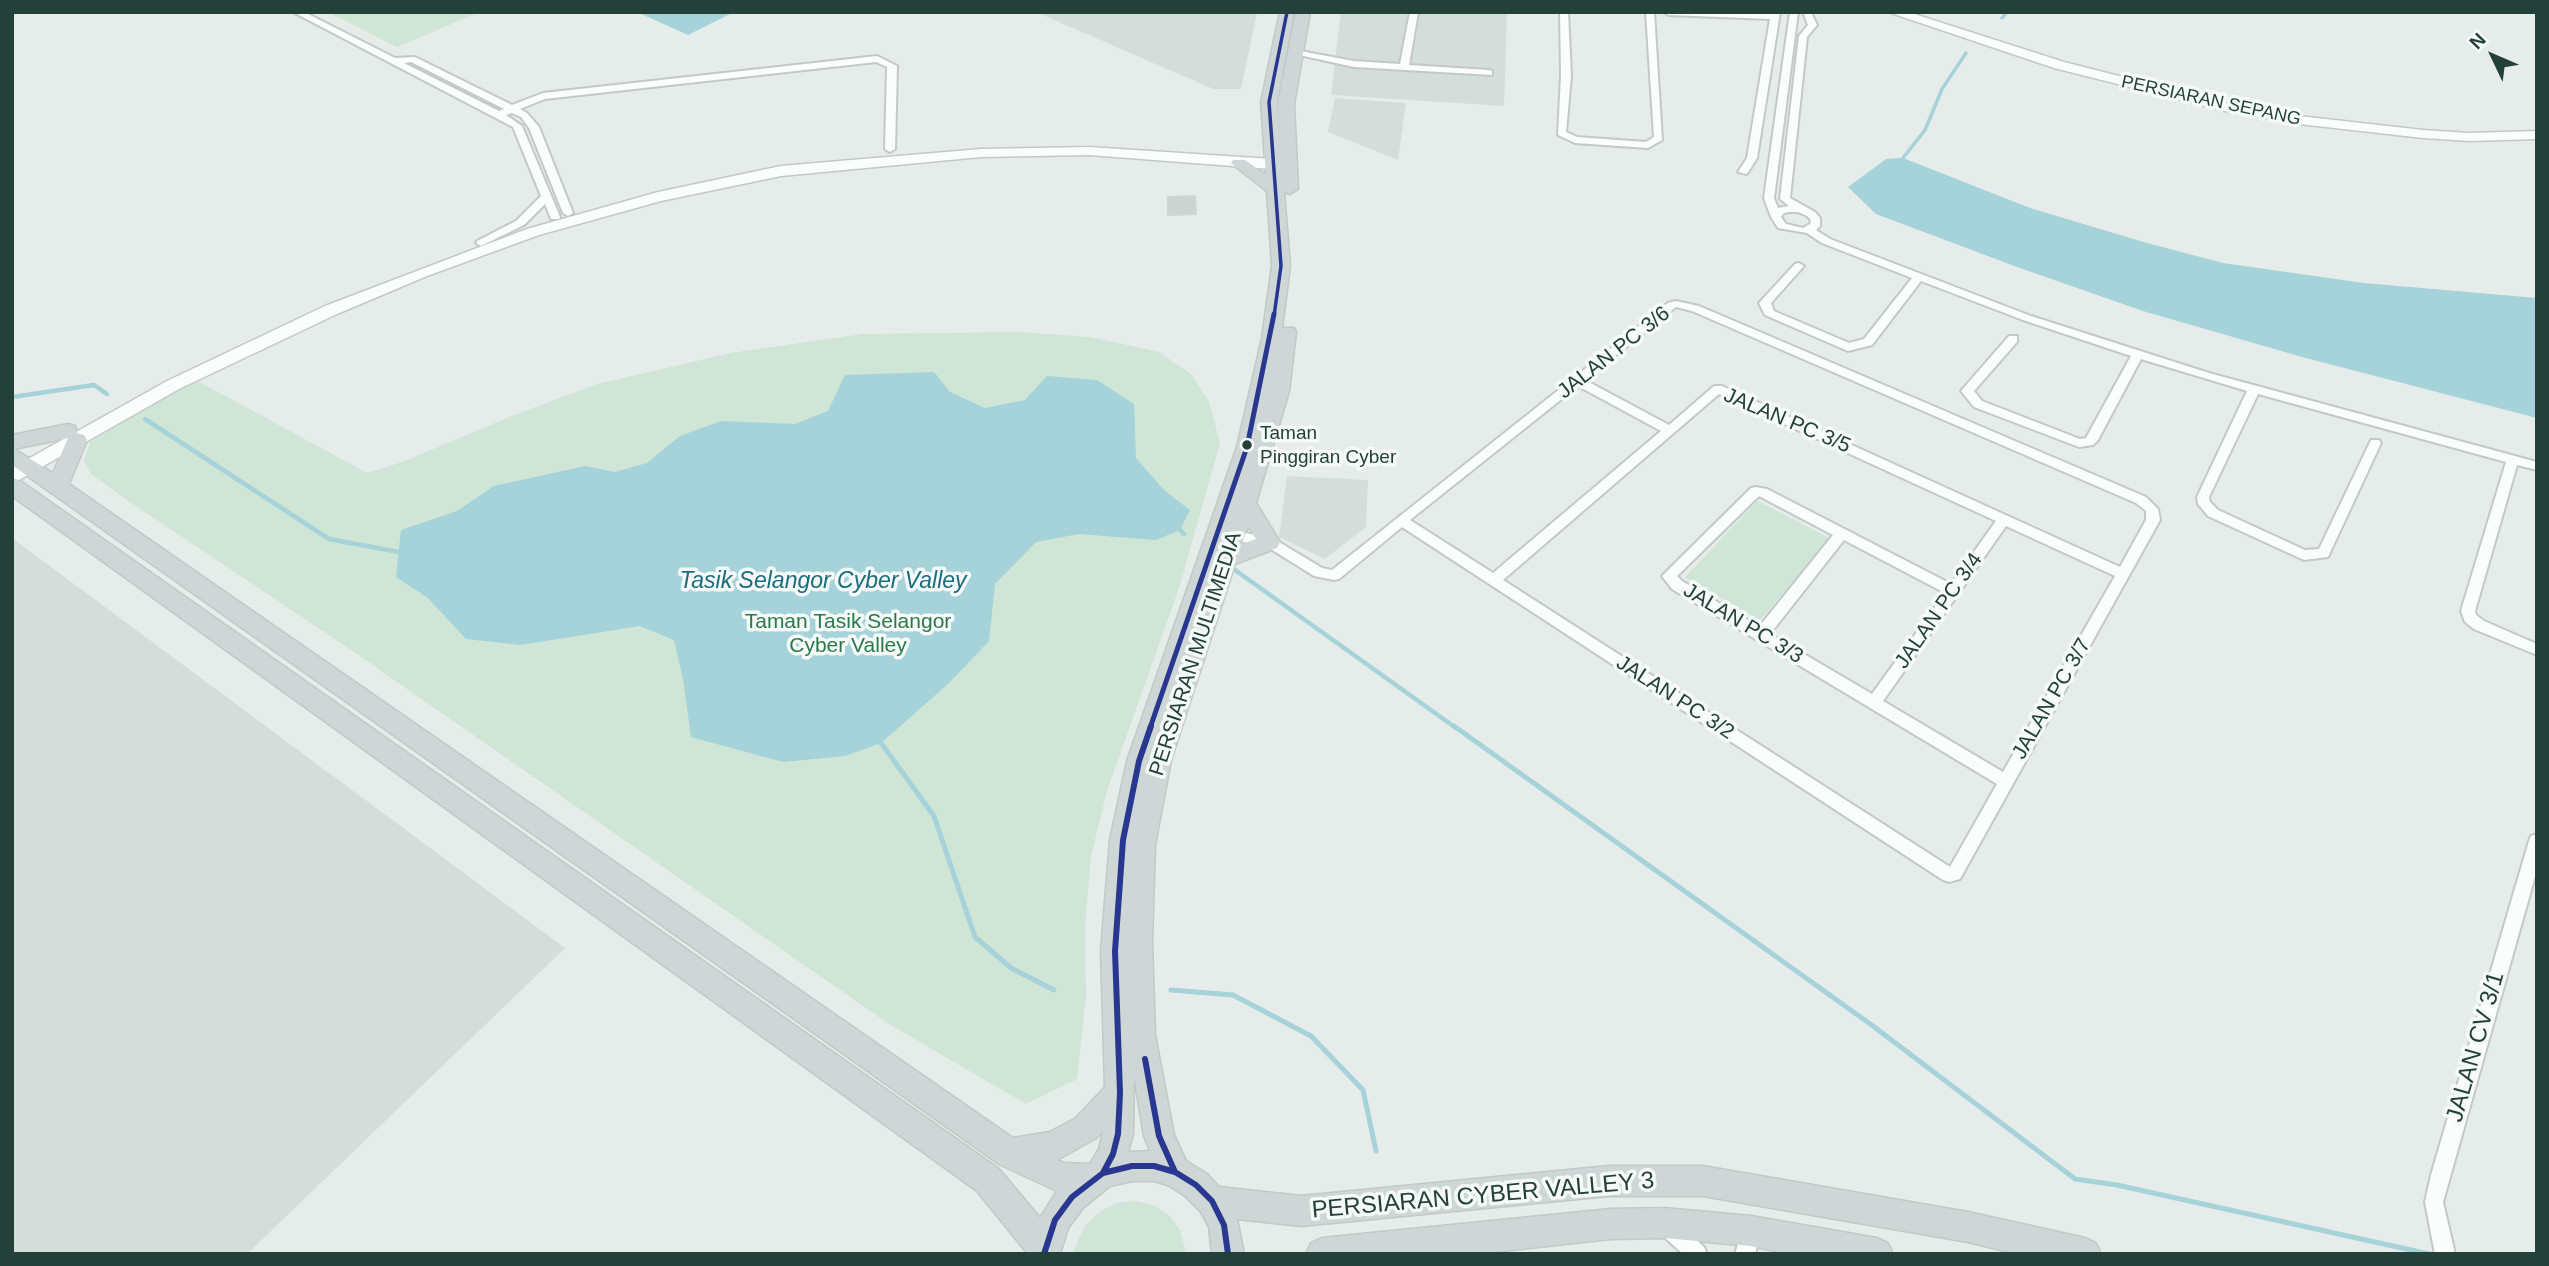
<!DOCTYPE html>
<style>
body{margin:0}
#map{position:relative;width:2549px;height:1266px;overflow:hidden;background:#e6ece9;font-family:Helvetica,sans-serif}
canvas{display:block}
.frame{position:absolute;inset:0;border:14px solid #234039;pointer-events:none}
.north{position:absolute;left:2458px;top:21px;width:70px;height:70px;-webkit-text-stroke:5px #f5faf8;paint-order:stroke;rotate:314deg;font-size:19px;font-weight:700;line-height:28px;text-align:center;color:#234039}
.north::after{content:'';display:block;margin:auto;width:24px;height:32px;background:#234039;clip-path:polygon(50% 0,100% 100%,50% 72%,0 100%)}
</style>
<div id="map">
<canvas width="2549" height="1266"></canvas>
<div class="frame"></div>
<div class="north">N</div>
</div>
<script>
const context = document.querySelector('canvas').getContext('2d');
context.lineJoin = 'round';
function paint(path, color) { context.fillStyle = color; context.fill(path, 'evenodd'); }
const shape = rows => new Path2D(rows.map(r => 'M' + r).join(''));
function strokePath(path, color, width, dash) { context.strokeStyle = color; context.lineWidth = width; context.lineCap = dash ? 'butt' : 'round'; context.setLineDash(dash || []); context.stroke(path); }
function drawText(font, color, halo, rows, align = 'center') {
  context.font = font + ' Helvetica,sans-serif'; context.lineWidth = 7; context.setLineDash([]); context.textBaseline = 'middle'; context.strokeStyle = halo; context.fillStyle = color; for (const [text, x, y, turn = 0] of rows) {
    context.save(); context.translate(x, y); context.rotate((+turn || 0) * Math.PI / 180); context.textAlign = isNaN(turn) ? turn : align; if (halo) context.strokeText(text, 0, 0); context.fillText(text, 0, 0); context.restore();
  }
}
paint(shape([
 [1036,12,1257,12,1241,89,1213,89],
 [1341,12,1507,12,1504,106,1331,95],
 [1335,98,1406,103,1398,160,1328,132],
 [1287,476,1368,480,1366,527,1325,559,1279,537],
 [12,538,565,948,247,1254,12,1254]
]), '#d4ddd9');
paint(shape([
 [328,12,480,12,397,47],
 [1020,332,1090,337,1159,352,1192,375,1209,402,1220,443,1180,585,1107,791,1091,856,1085,925,1086,996,1077,1079,1026,1104,889,1024,338,641,124,498,91,474,84,461,90,442,196,380,367,473,405,461,509,417,597,384,731,353,863,334],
 [1758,501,1831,539,1760,620,1685,577],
 [1135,1201,1153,1205,1169,1215,1180,1230,1186,1254,1072,1254,1085,1226,1099,1212,1116,1203]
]), '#cfe5d6');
paint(shape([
 [641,12,734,12,688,35,639,13],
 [1903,158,2030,208,2147,243,2223,263,2364,283,2537,298,2537,418,2302,357,2143,311,2017,267,1876,214,1848,187,1886,159],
 [934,372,950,392,985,408,1025,400,1047,376,1097,380,1134,404,1136,458,1165,491,1190,510,1180,530,1156,540,1079,534,1036,542,995,584,989,641,948,684,881,743,845,756,783,762,691,737,683,679,674,640,640,626,520,645,466,639,428,598,396,577,401,530,457,511,494,486,585,466,615,472,647,463,680,436,721,421,795,424,828,411,845,375]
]), '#a6d2da');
strokePath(shape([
 [2002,18,2007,12],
 [1903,158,1925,130,1942,89,1966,53]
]), '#a6d2da', 3.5);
strokePath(shape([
 [12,397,94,385,107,394],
 [145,419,329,539,399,552],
 [1180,530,1184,534],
 [1235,570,1456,728]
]), '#a6d2da', 4.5);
strokePath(shape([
 [1454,726,1873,1026,2075,1179,2117,1185,2429,1254],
 [881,743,934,816,975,937,1011,968,1054,990],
 [1171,990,1233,995,1311,1036,1363,1090,1376,1151]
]), '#a6d2da', 5);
const building = shape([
 [1195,196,1196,214,1168,215,1168,197,1195,196]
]);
paint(building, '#cdd3d1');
strokePath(building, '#cfd5d2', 2);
const street = shape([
 [293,12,304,12,395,58,415,57,512,105,543,93,877,56,897,66,895,149,890,152,885,149,887,67,876,62,545,99,520,109,527,113,539,127,573,213,568,216,563,213,529,128,521,117,512,113,506,115,522,126,560,217,559,219,551,219,545,204,524,225,481,246,476,243,477,241,516,221,541,196,513,127,293,12],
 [411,62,504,109,499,111,404,63,411,62],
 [1410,12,1418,12,1409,65,1489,70,1492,71,1492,75,1354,67,1290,53,1295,50,1354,61,1400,64,1410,12],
 [1560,12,1568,12,1571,76,1566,132,1577,137,1646,142,1654,137,1646,12,1654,12,1662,140,1648,148,1575,143,1558,135,1561,76,1560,12],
 [1664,12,1771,14,1772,12,1780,12,1757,158,1747,174,1738,172,1747,158,1770,19,1668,15,1664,12],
 [1790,12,1798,12,1774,198,1778,208,1789,206,1780,199,1799,36,1808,25,1803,12,1811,12,1817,25,1807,37,1790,198,1815,212,1820,218,1820,226,1816,230,1830,239,2031,316,2209,373,2537,462,2537,470,2517,465,2475,611,2476,615,2484,621,2537,644,2537,655,2474,629,2465,622,2461,611,2506,462,2258,394,2209,497,2210,502,2218,510,2305,550,2319,549,2371,440,2379,440,2381,443,2328,557,2304,560,2208,516,2198,504,2197,497,2247,391,2141,359,2098,440,2093,445,2079,447,1974,407,1961,391,2009,336,2017,336,2017,342,1974,391,1982,401,2080,439,2086,438,2131,356,2023,320,1921,281,1872,345,1848,351,1765,315,1759,303,1795,264,1799,263,1804,266,1771,303,1774,311,1849,343,1864,339,1912,278,1822,243,1807,233,1778,228,1771,217,1764,198,1790,12],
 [1789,212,1798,212,1807,216,1811,220,1810,224,1803,228,1786,224,1781,217,1784,213,1789,212],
 [1676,301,1699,306,2146,497,2158,509,2160,520,1960,879,1949,882,1943,880,1402,527,1339,579,1334,580,1314,576,1266,546,1226,539,1219,534,1226,529,1274,539,1322,568,1332,570,1668,303,1676,301],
 [1676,307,1692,311,2136,503,2146,511,2146,520,2120,567,1722,386,1714,386,1669,425,1585,380,1676,307],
 [1578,386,1661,431,1493,573,1410,520,1578,386],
 [1719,394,1996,521,1951,584,1767,489,1756,487,1751,488,1662,576,1672,589,1997,784,1950,867,1503,580,1719,394],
 [1759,496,1833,535,1759,627,1682,581,1677,576,1759,496],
 [2006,526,2115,576,2003,772,1883,701,2006,526],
 [1844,540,1945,593,1872,694,1770,634,1844,540],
 [2537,834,2537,869,2443,1202,2455,1254,2435,1254,2425,1202,2431,1175,2529,841,2531,836,2537,834],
 [1670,1219,1677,1222,1704,1247,1707,1254,1683,1254,1663,1236,1660,1229,1663,1222,1670,1219],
 [1751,1221,1758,1224,1761,1231,1755,1254,1735,1254,1744,1224,1751,1221]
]);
const secondary = shape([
 [1888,12,1908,12,2064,62,2225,103,2299,116,2423,130,2469,133,2537,131,2537,139,2469,141,2423,138,2299,124,2225,111,2054,68,1888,12],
 [1089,147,1272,159,1280,164,1272,169,1089,155,981,157,781,176,661,201,539,235,427,276,337,314,179,389,12,484,12,468,167,381,325,306,527,229,658,192,781,166,981,149,1089,147]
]);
const primary = shape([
 [1280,12,1294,12,1277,102,1280,138,1278,104,1296,12,1310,12,1294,104,1298,189,1290,194,1284,192,1290,266,1282,328,1294,328,1296,332,1289,391,1256,503,1280,542,1277,548,1235,564,1171,760,1155,845,1152,941,1155,1035,1174,1135,1186,1161,1207,1174,1219,1187,1301,1196,1609,1166,1703,1166,1968,1212,2085,1238,2096,1243,2101,1254,2017,1254,1968,1242,1703,1196,1609,1196,1301,1226,1237,1219,1244,1254,1212,1254,1209,1227,1201,1212,1185,1196,1168,1185,1154,1181,1132,1181,1110,1186,1083,1208,1068,1228,1060,1254,1028,1254,977,1191,12,496,12,478,19,480,999,1169,1040,1218,1057,1191,999,1164,12,465,12,435,68,424,75,426,77,433,84,435,87,440,69,484,1013,1138,1050,1132,1076,1118,1105,1087,1101,951,1110,840,1127,761,1237,447,1262,338,1272,266,1267,191,1231,163,1233,160,1245,160,1266,175,1261,102,1280,12],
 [68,438,53,473,14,449,68,438],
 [1248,526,1256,539,1242,544,1248,526],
 [1134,1075,1144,1136,1150,1151,1128,1152,1133,1134,1134,1075],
 [1103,1131,1099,1149,1090,1164,1064,1163,1057,1160,1096,1138,1103,1131],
 [1664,1208,1751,1216,1877,1238,1888,1243,1893,1254,1791,1254,1751,1246,1664,1238,1611,1239,1474,1254,1306,1254,1311,1243,1322,1238,1611,1209,1664,1208]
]);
strokePath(street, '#c3c9c6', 4);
strokePath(secondary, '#c2c9c6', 3);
strokePath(primary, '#c2cac8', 3);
paint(street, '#fbfcfc');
paint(secondary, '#fbfcfc');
paint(primary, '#ced7d5');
strokePath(shape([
 [1274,316,1281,266,1269,102,1287,12]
]), '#283890', 3.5);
strokePath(shape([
 [1150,728,1247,447,1274,314]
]), '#283890', 5);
strokePath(shape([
 [1145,1059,1159,1136,1175,1172],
 [1103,1173,1113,1154,1118,1134,1120,1093,1115,951,1123,840,1139,761,1151,726],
 [1044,1254,1055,1220,1072,1197,1103,1173,1132,1166,1154,1166,1175,1172,1196,1185,1212,1201,1224,1225,1228,1254]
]), '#283890', 6);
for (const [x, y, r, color] of [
 [1247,445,6,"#234039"]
]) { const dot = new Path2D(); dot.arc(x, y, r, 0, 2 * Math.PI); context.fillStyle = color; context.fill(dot); strokePath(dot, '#f5faf8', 2.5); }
drawText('18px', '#234039', '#f5faf8', [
 ["PERSIARAN SEPANG",2211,101,12]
]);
drawText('19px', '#234039', '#f5faf8', [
 ["Taman",1260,434],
 ["Pinggiran Cyber",1260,458]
], 'left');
drawText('21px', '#234039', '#f5faf8', [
 ["JALAN PC 3/6",1614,353,-38],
 ["JALAN PC 3/5",1787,421,23],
 ["JALAN PC 3/4",1939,611,-55],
 ["JALAN PC 3/3",1743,624,31],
 ["PERSIARAN MULTIMEDIA",1196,654,-72],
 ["JALAN PC 3/2",1675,698,33],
 ["JALAN PC 3/7",2052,699,-60]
]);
drawText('21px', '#2b794b', '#f5faf8', [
 ["Taman Tasik Selangor",848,622],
 ["Cyber Valley",848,646]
]);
drawText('italic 23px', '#1a6c7f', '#f5faf8', [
 ["Tasik Selangor Cyber Valley",823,582]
]);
drawText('24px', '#234039', '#f5faf8', [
 ["JALAN CV 3/1",2476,1047,-74],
 ["PERSIARAN CYBER VALLEY 3",1483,1196,-5]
]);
</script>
